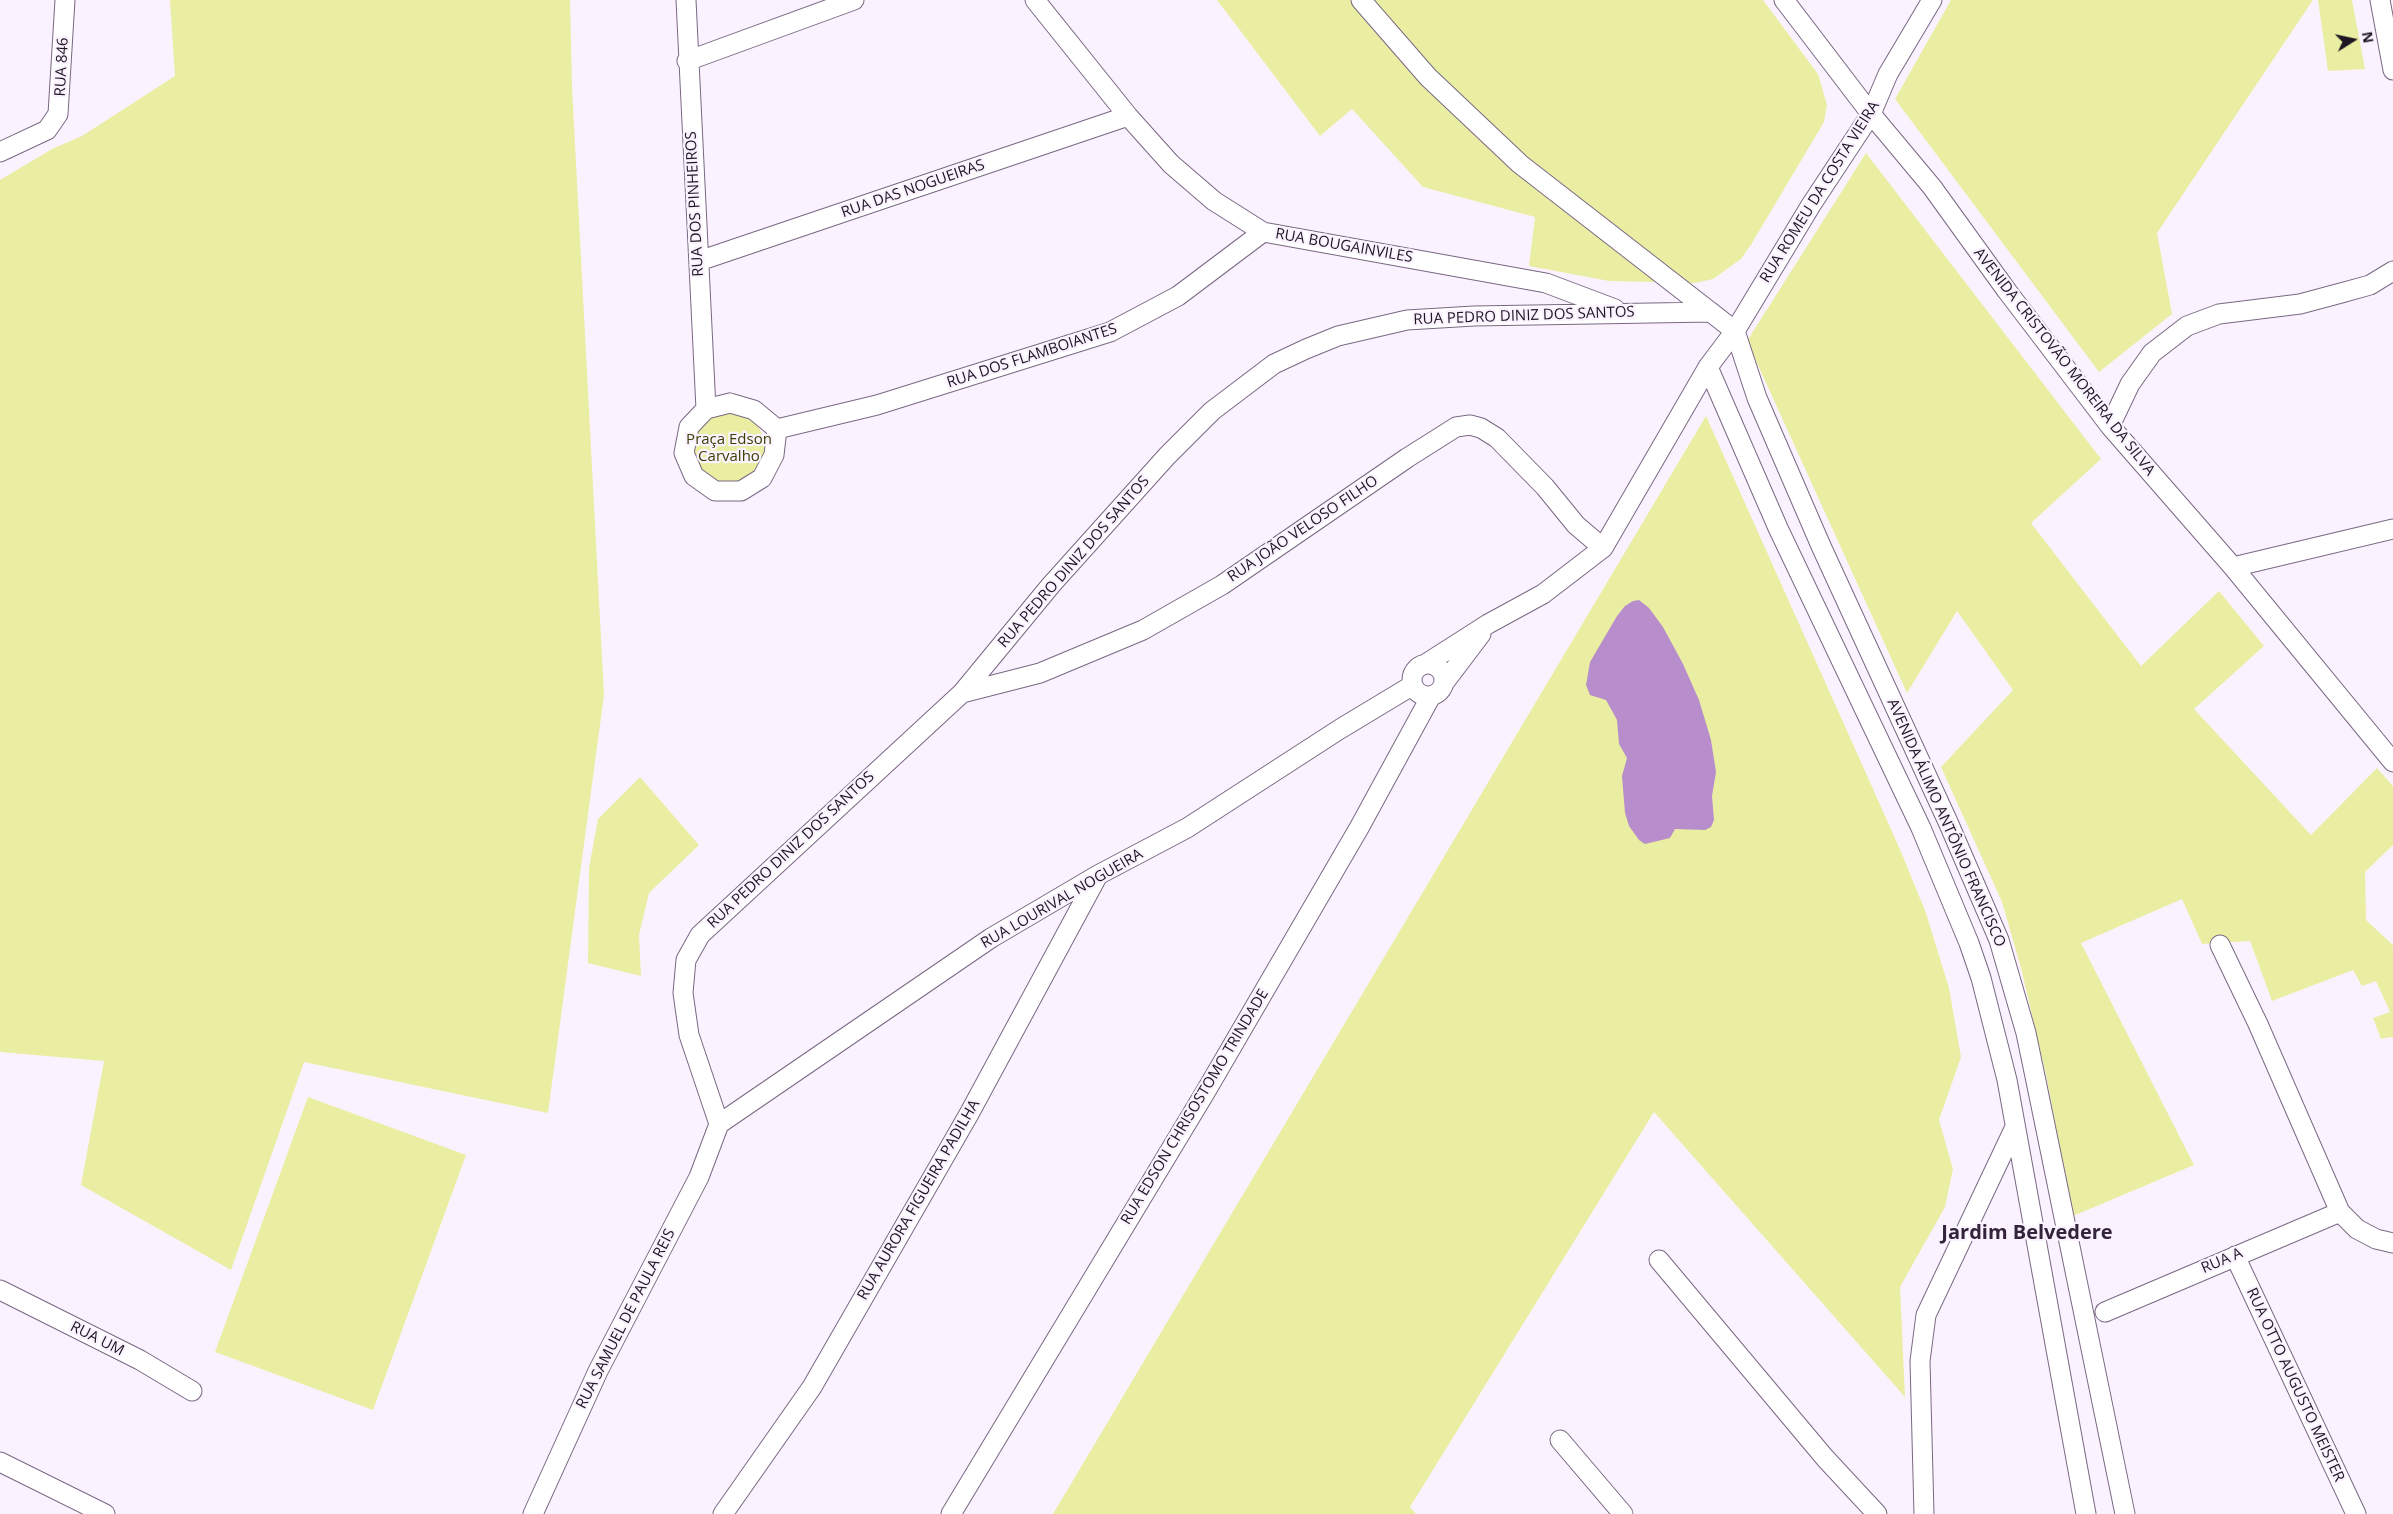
<!DOCTYPE html>
<meta charset="utf-8">
<style>
body{margin:0}
#map{position:relative;width:2393px;height:1514px;overflow:hidden;background:#fbf2ff;font-family:"Open Sans",sans-serif}
canvas{display:block}
.north{position:absolute;left:2328px;top:15px;width:50px;height:50px;-webkit-text-stroke:4px #fbf2ff;paint-order:stroke;rotate:80deg;font-size:14px;font-weight:700;line-height:20px;text-align:center;color:#1e1722}
.north::after{content:'';display:block;margin:auto;width:18px;height:22px;background:#1e1722;clip-path:polygon(50% 0,100% 100%,50% 72%,0 100%)}
</style>
<div id="map">
<canvas width="2393" height="1514"></canvas>
<div class="north">N</div>
</div>
<script>
const context = document.querySelector('canvas').getContext('2d');
context.lineJoin = 'round';
function paint(path, color) { context.fillStyle = color; context.fill(path, 'evenodd'); }
const shape = rows => new Path2D(rows.map(r => 'M' + r).join(''));
function strokePath(path, color, width, dash) { context.strokeStyle = color; context.lineWidth = width; context.lineCap = dash ? 'butt' : 'round'; context.setLineDash(dash || []); context.stroke(path); }
function drawText(font, color, halo, rows, align = 'center') {
  context.font = font + ' "Open Sans",sans-serif'; context.lineWidth = 4.5; context.setLineDash([]); context.textBaseline = 'middle'; context.strokeStyle = halo; context.fillStyle = color; for (const [text, x, y, turn = 0] of rows) {
    context.save(); context.translate(x, y); context.rotate((+turn || 0) * Math.PI / 180); context.textAlign = isNaN(turn) ? turn : align; if (halo) context.strokeText(text, 0, 0); context.fillText(text, 0, 0); context.restore();
  }
}
paint(shape([
 [170,0,570,0,572,87,604,695,548,1113,304,1062,231,1270,81,1185,104,1061,0,1052,0,180,52,149,82,136,175,76],
 [1217,0,1763,0,1818,74,1827,105,1824,122,1752,243,1741,259,1713,279,1695,283,1609,281,1529,266,1535,217,1423,187,1352,109,1320,136],
 [1951,0,2313,0,2157,233,2172,314,2099,372,1895,99],
 [2318,0,2352,0,2365,69,2328,71],
 [1866,153,2101,459,2031,523,2141,666,2219,591,2264,646,2194,709,2311,835,2377,768,2393,786,2393,845,2365,872,2366,920,2393,945,2393,1038,2390,1037,2381,1039,2373,1018,2390,1012,2376,981,2362,986,2353,970,2272,1001,2250,941,2202,944,2182,899,2081,943,2194,1165,2073,1216,2046,1075,2021,968,2002,902,1941,767,2013,690,1957,611,1907,693,1747,341],
 '693 448a36 36 0 1 1 72 0a36 36 0 1 1-72 0Z',
 [1706,416,1899,847,1926,913,1949,988,1961,1057,1939,1120,1953,1169,1945,1207,1900,1287,1905,1397,1654,1112,1410,1507,1416,1514,1053,1514],
 [640,777,699,845,649,893,639,935,641,976,588,963,589,868,598,819],
 [308,1097,466,1155,373,1410,215,1352]
]), '#eaeea2');
paint(shape([
 [1639,600,1649,608,1663,627,1683,664,1699,700,1711,740,1716,772,1712,796,1714,820,1711,827,1705,830,1675,829,1670,838,1645,844,1639,840,1629,826,1625,813,1622,776,1627,758,1619,744,1617,720,1606,700,1590,695,1586,685,1590,662,1617,616,1625,606,1633,601]
]), '#b78ecb');
const minor = shape([
 [686,0,706,409],
 [1035,0,1128,116,1171,164,1214,201,1263,232,1546,283,1615,309],
 [1361,0,1428,77,1520,164,1735,331],
 [1784,0,1871,114,1932,187,2007,291,2110,426,2233,567,2393,762],
 [2380,0,2393,70],
 [687,61,854,0],
 [0,152,47,130,58,114,65,0],
 [699,261,1128,116],
 [1735,331,1757,398,1821,546,1948,822,1999,940,2026,1033,2037,1086,2125,1514],
 [1708,367,1778,528,1921,828,1969,943,1981,978,2007,1080,2086,1514],
 [730,403,754,410,777,429,774,455,762,478,741,491,715,491,694,476,684,453,689,427,706,409,730,403],
 [2110,426,2130,384,2152,353,2187,326,2219,314,2300,304,2341,293,2370,285,2393,271],
 [777,429,877,405,1110,332,1178,296,1263,232],
 [2233,567,2393,529],
 [1427,663,1488,624,1543,594,1603,548,1708,367,1735,331,1811,205,1871,114,1888,74,1932,0],
 '1412 680a16 16 0 1 1 32 0a16 16 0 1 1-32 0Z',
 [1444,683,1481,634],
 [962,693,1040,673,1143,630,1222,585,1407,458,1456,427,1470,425,1481,428,1497,438,1545,487,1576,525,1603,548],
 [2220,945,2258,1024,2340,1212,2357,1229,2376,1239,2393,1243],
 [719,1124,689,1035,683,993,686,960,700,935,962,693,1051,585,1167,456,1212,411,1274,364,1306,349,1338,336,1407,320,1474,316,1711,312],
 [719,1124,991,938,1098,875,1187,828,1340,729,1413,685],
 [2235,1256,2356,1514],
 [1659,1260,1825,1458,1877,1514],
 [0,1290,140,1360,192,1391],
 [2105,1312,2340,1212],
 [1560,1440,1623,1514],
 [0,1462,105,1514],
 [533,1514,598,1371,699,1177,719,1124],
 [723,1514,812,1387,969,1114,1098,875],
 [951,1514,1206,1091,1359,828,1431,696],
 [1924,1514,1920,1361,1926,1315,2015,1127]
]);
strokePath(minor, '#7a6883', 21);
strokePath(minor, '#fff', 19);
drawText('15px', '#1e1722', '#fbf2ff', [
 ["RUA 846",62,67,-87],
 ["RUA DAS NOGUEIRAS",913,189,-19],
 ["RUA ROMEU DA COSTA VIEIRA",1820,192,-58],
 ["RUA DOS PINHEIROS",695,204,-93],
 ["RUA BOUGAINVILES",1344,246,10],
 ["RUA PEDRO DINIZ DOS SANTOS",1524,316,-2],
 ["RUA DOS FLAMBOIANTES",1032,356,-18],
 ["AVENIDA CRISTOVÃO MOREIRA DA SILVA",2064,362,52],
 ["RUA JOÃO VELOSO FILHO",1303,529,-34],
 ["RUA PEDRO DINIZ DOS SANTOS",1074,562,-49],
 ["AVENIDA ÁLIMO ANTÔNIO FRANCISCO",1946,823,66],
 ["RUA PEDRO DINIZ DOS SANTOS",791,850,-43],
 ["RUA LOURIVAL NOGUEIRA",1062,899,-30],
 ["RUA EDSON CHRISOSTOMO TRINDADE",1195,1107,-59],
 ["RUA AURORA FIGUEIRA PADILHA",919,1200,-60],
 ["RUA A",2222,1261,-23],
 ["RUA SAMUEL DE PAULA REIS",626,1319,-63],
 ["RUA UM",97,1339,27],
 ["RUA OTTO AUGUSTO MEISTER",2295,1385,65]
]);
drawText('15px', '#3d3e00', '#fbf2ff', [
 ["Praça Edson",729,440],
 ["Carvalho",729,457]
]);
drawText('bold 20px', '#33243b', '#fbf2ff', [
 ["Jardim Belvedere",2027,1233]
]);
</script>
